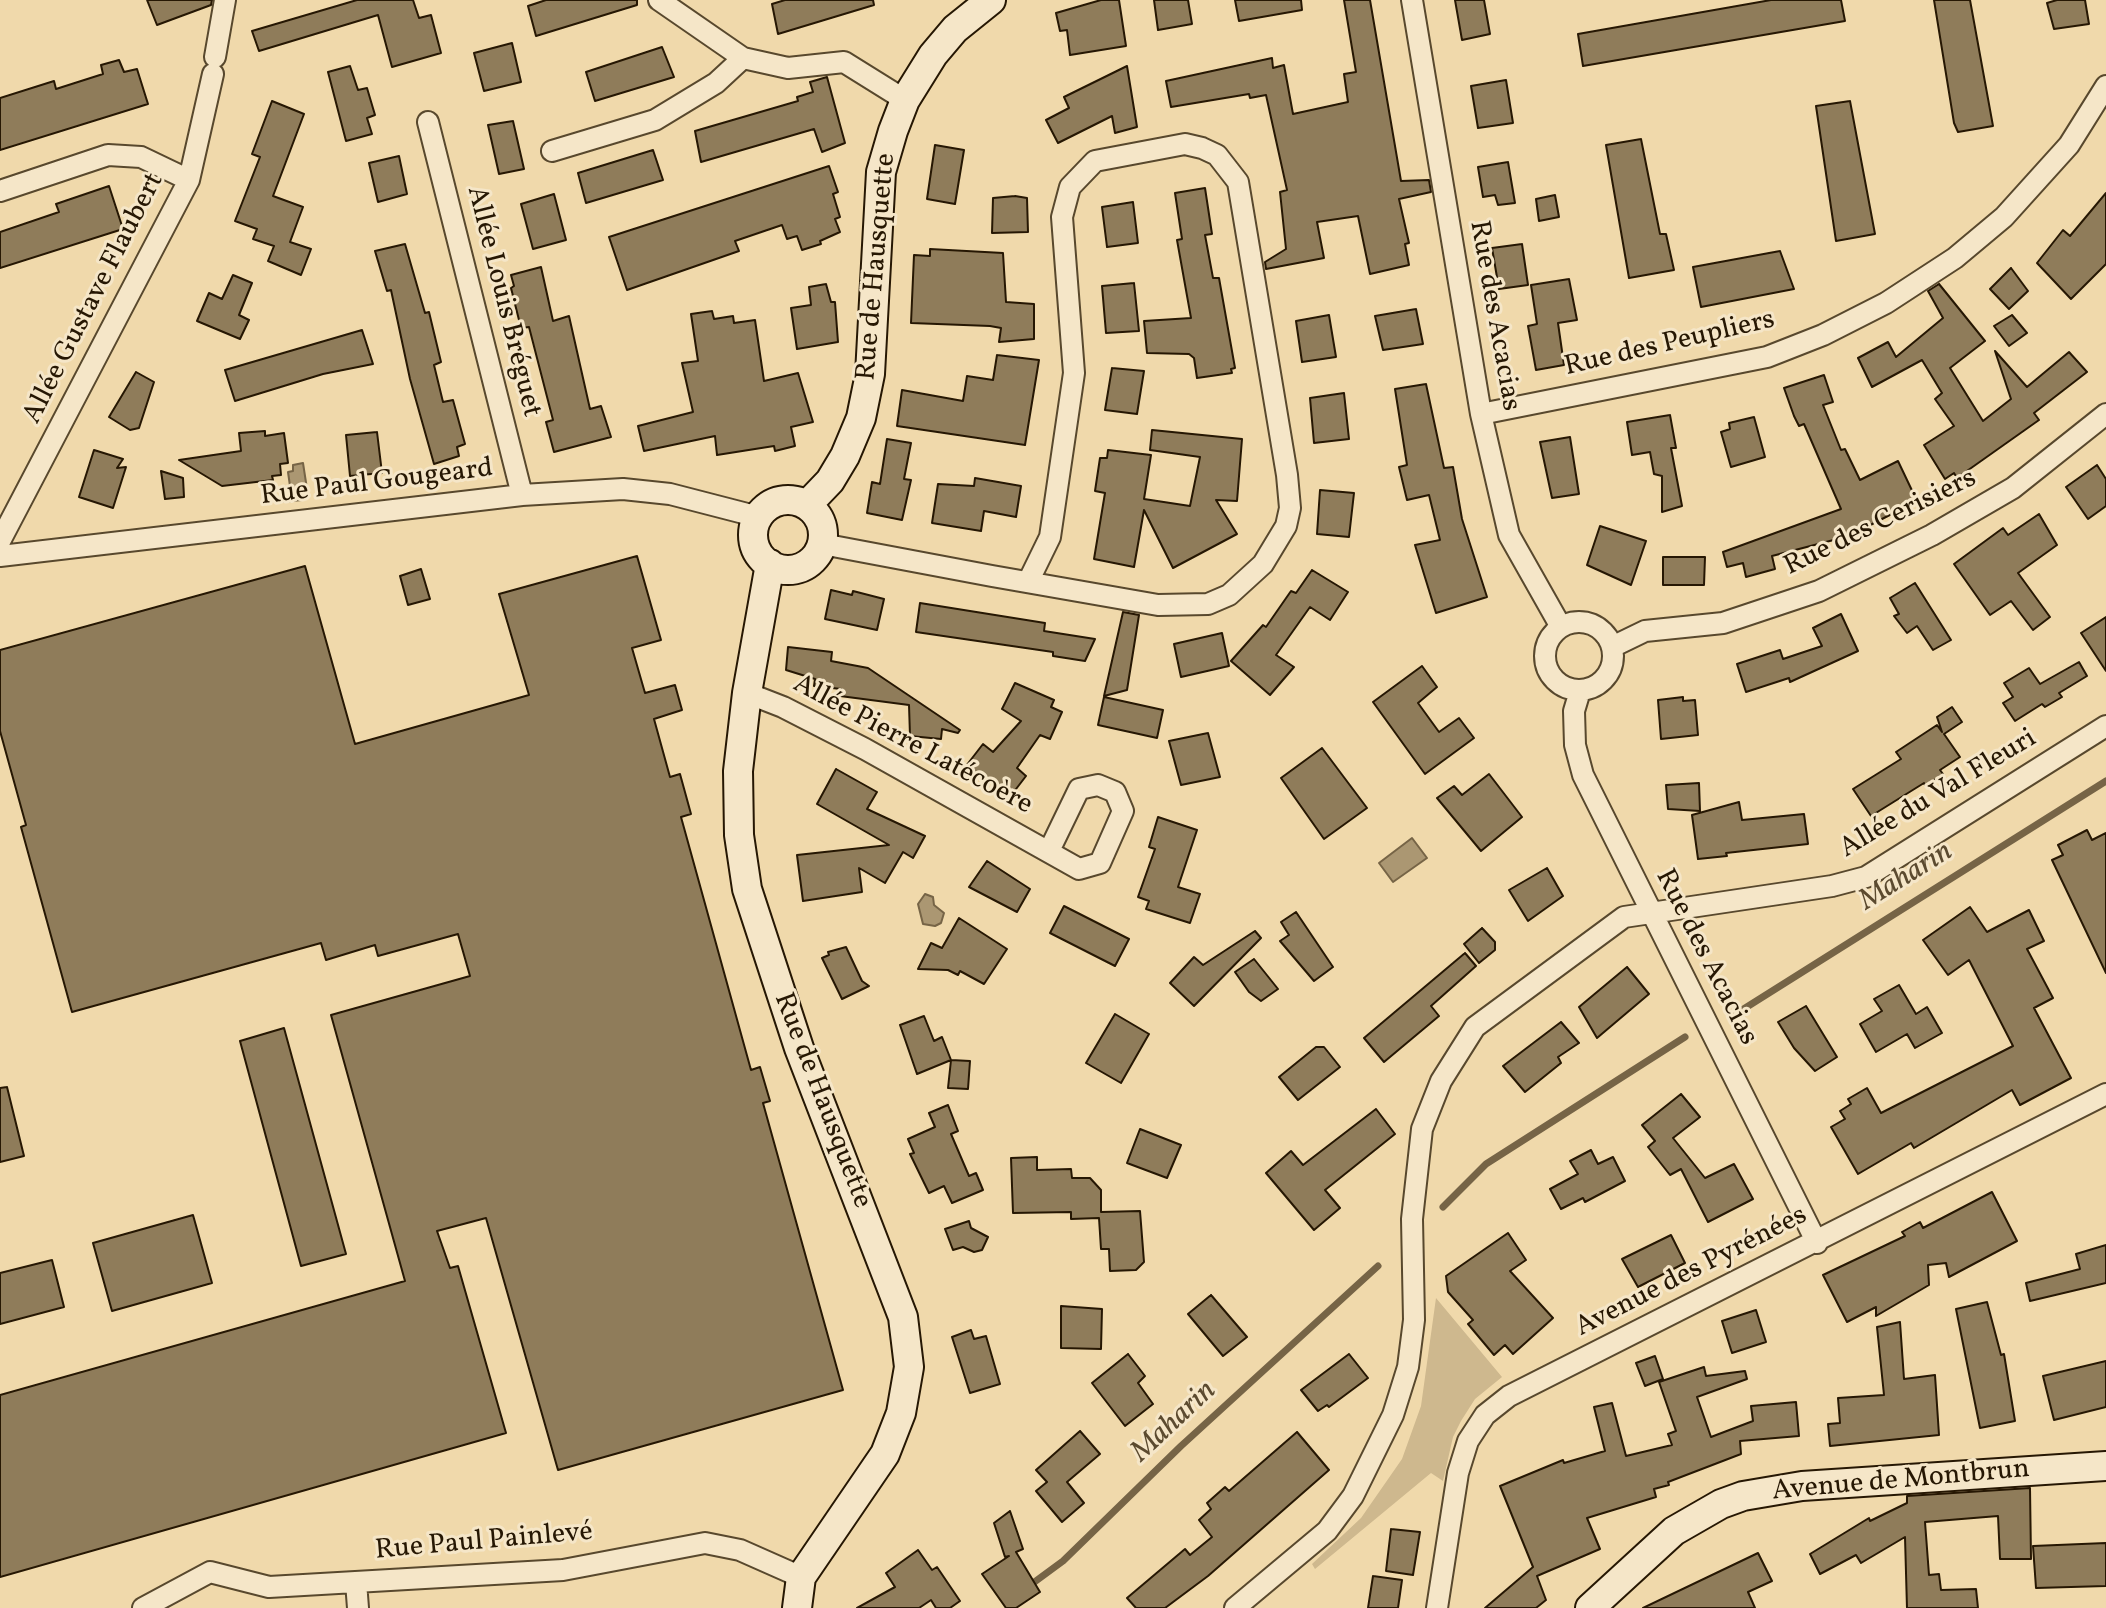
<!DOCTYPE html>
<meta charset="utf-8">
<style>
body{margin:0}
canvas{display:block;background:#f0d9ab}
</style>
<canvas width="2106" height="1608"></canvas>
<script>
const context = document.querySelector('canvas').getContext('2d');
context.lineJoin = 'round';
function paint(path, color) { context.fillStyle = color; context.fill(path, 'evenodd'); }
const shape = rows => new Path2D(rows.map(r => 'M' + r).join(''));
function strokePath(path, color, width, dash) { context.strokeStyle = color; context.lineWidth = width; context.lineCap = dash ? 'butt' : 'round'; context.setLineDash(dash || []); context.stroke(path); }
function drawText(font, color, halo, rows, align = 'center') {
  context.font = font + ' Vollkorn,serif'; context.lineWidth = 6; context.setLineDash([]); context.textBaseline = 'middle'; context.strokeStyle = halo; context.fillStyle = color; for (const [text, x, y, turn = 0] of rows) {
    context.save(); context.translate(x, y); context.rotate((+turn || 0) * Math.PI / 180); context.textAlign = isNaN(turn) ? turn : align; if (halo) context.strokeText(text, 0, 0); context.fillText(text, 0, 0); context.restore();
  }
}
paint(shape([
 [1436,1298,1502,1377,1475,1399,1461,1421,1453,1437,1443,1481,1431,1473,1315,1569,1312,1564,1361,1518,1402,1459,1421,1406]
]), '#ceb88e');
const water = shape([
 [303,463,307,489,302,500,282,502,281,488,290,486,288,472,293,471,293,465,303,463],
 [1412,838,1427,858,1393,882,1379,863,1412,838],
 [925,894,933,897,934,905,944,913,941,923,935,926,923,924,918,904,925,894]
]);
paint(water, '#ab9772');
strokePath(water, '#766446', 2);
strokePath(shape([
 [1734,1015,2106,781],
 [1443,1207,1486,1164,1685,1037],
 [1029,1586,1063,1561,1181,1446,1378,1266]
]), '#766446', 7);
const building = shape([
 [147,0,212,0,211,5,157,25,147,0],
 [357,0,413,0,419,18,431,15,441,53,392,67,378,15,259,51,252,31,357,0],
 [546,0,637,0,637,5,536,36,528,6,546,0],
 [785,0,873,0,874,5,778,34,772,4,785,0],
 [1101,0,1119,0,1126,46,1070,55,1067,30,1060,31,1056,13,1101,0],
 [1154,0,1188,0,1192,24,1158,30,1154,0],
 [1235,0,1301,0,1302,10,1239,21,1235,0],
 [1344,0,1370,0,1401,181,1429,180,1431,192,1399,199,1409,243,1405,244,1409,265,1370,274,1358,216,1317,222,1324,258,1266,269,1265,262,1286,249,1280,192,1287,190,1266,95,1250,98,1249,94,1171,107,1166,81,1272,58,1273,68,1284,65,1293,114,1348,102,1344,74,1356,72,1344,0],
 [1455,0,1484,0,1490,34,1462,40,1455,0],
 [1771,0,1841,0,1845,21,1583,66,1578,34,1771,0],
 [1934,0,1970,0,1993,126,1958,132,1954,123,1934,0],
 [2057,0,2085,0,2089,24,2054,29,2047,3,2057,0],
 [512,43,521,82,484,91,474,53,512,43],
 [662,47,674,77,595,101,586,72,662,47],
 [119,60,124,72,137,69,148,104,0,150,0,98,54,81,56,89,103,74,101,65,119,60],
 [350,66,358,90,367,88,375,115,367,118,372,134,346,141,328,72,350,66],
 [1127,66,1137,127,1115,133,1112,116,1058,143,1046,120,1069,108,1064,97,1127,66],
 [827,77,845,143,822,152,814,129,701,162,695,131,798,101,797,97,813,92,810,82,827,77],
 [1506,80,1513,123,1478,128,1471,86,1506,80],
 [272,101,304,114,273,196,303,207,290,242,311,249,301,275,268,261,274,246,253,239,257,229,235,221,260,157,252,154,272,101],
 [1850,101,1875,234,1836,241,1816,106,1850,101],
 [513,121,524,169,499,174,488,125,513,121],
 [1641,139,1660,234,1666,234,1674,270,1629,278,1606,145,1641,139],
 [935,145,964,150,955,204,927,199,935,145],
 [653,150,663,180,586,203,578,173,653,150],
 [399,156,407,194,378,202,369,163,399,156],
 [1508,162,1515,203,1498,205,1495,195,1483,197,1478,167,1508,162],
 [829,166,838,192,833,194,840,217,835,219,840,232,820,241,821,244,802,250,797,236,787,239,782,225,735,241,739,251,627,290,609,237,829,166],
 [109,186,123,229,0,268,0,232,59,212,56,204,109,186],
 [1205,188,1212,234,1205,235,1213,278,1219,278,1235,368,1231,369,1232,373,1197,378,1194,358,1189,354,1147,353,1144,321,1191,318,1177,240,1182,239,1175,193,1205,188],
 [2106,193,2106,264,2071,299,2037,263,2063,230,2070,236,2106,193],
 [554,194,566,240,533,249,521,204,554,194],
 [1555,195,1559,217,1539,221,1536,199,1555,195],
 [1015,196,1027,198,1028,232,992,233,993,198,1015,196],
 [1133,202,1138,243,1107,247,1102,207,1133,202],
 [405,244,425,313,429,312,441,362,434,365,443,402,453,400,465,444,457,447,459,456,434,464,410,379,391,290,387,291,375,251,405,244],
 [1522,244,1528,285,1499,289,1492,248,1522,244],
 [930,249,1003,253,1006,302,1034,304,1034,339,999,342,1001,328,990,326,911,323,914,255,930,256,930,249],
 [1780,251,1794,289,1701,307,1693,267,1780,251],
 [541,267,553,321,569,316,590,409,601,406,611,437,554,452,546,422,553,420,529,327,521,328,511,288,514,286,511,275,541,267],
 [2011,268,2028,291,2009,309,1990,289,2011,268],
 [233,275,252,283,239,315,249,320,240,339,197,321,209,293,222,299,233,275],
 [1569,279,1577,320,1558,323,1564,365,1536,370,1528,326,1537,324,1531,285,1569,279],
 [1134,283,1139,331,1106,333,1102,286,1134,283],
 [826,284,831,302,835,302,838,342,797,349,791,308,811,305,809,287,826,284],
 [1939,284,1985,341,1950,368,1983,421,2011,399,1995,351,2027,387,2069,352,2087,372,2034,413,2039,420,1957,478,1954,473,1945,479,1924,445,1954,426,1935,399,1942,393,1922,360,1872,387,1858,358,1888,342,1896,357,1943,318,1928,291,1939,284],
 [1416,309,1423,344,1383,350,1375,316,1416,309],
 [712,311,714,319,733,316,734,323,755,320,764,381,798,373,813,422,791,427,795,446,775,451,774,446,717,455,715,436,644,451,638,426,693,412,682,363,698,361,691,314,712,311],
 [1329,315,1336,357,1302,362,1296,321,1329,315],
 [2012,315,2027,333,2009,346,1994,326,2012,315],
 [362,330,373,364,323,374,235,401,225,370,362,330],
 [997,355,1039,360,1025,445,897,426,902,390,963,401,967,376,993,380,997,355],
 [1112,368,1144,371,1137,414,1105,410,1112,368],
 [136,372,154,382,139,428,130,430,109,417,136,372],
 [1824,375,1833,402,1823,405,1841,450,1845,449,1860,480,1898,461,1917,501,1849,536,1772,556,1775,569,1746,577,1743,563,1727,567,1723,552,1841,509,1804,424,1799,426,1794,416,1784,388,1824,375],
 [1426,384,1444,468,1453,467,1462,519,1487,597,1436,613,1415,545,1440,540,1429,495,1407,500,1399,467,1407,465,1395,389,1426,384],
 [1344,393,1349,439,1314,443,1310,398,1344,393],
 [1670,415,1676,448,1671,448,1682,506,1662,512,1662,476,1654,474,1650,452,1632,455,1627,422,1670,415],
 [1754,417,1765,457,1731,467,1721,432,1730,429,1729,423,1754,417],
 [1152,430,1242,439,1237,501,1216,500,1237,534,1173,568,1144,510,1134,567,1094,559,1105,493,1095,491,1100,458,1107,458,1108,450,1151,455,1144,499,1190,506,1200,457,1150,450,1152,430],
 [265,431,265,436,284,433,288,463,280,464,281,475,272,476,273,480,222,486,179,460,241,451,239,433,265,431],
 [377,432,382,473,350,476,346,435,377,432],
 [1570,437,1579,494,1552,498,1540,442,1570,437],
 [887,439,911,443,904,479,911,480,902,520,867,513,872,482,880,484,887,439],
 [94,450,123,459,117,468,126,467,113,508,79,497,94,450],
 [2097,465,2106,479,2106,506,2088,519,2066,487,2097,465],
 [161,471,183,478,184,497,165,499,161,471],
 [975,478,1021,486,1016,517,984,511,981,531,932,523,938,484,974,486,975,478],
 [1320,490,1354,493,1349,537,1317,534,1320,490],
 [2039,514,2057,545,2018,573,2050,617,2033,630,2011,601,1990,615,1954,564,2003,528,2008,535,2039,514],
 [1600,526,1646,541,1631,585,1587,565,1600,526],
 [637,556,661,640,632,648,645,693,675,685,682,710,654,719,670,777,680,774,691,814,681,817,751,1070,760,1067,770,1101,763,1103,843,1390,558,1470,486,1218,437,1231,450,1268,458,1266,506,1433,0,1577,0,1395,405,1281,331,1015,470,976,458,934,378,956,375,945,326,960,321,943,72,1012,21,827,26,825,0,731,0,650,305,566,355,744,529,695,499,594,637,556],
 [1663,557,1705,557,1704,585,1663,585,1663,557],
 [421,569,430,599,408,605,400,576,421,569],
 [1312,570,1348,592,1330,620,1310,607,1276,655,1294,667,1270,695,1231,661,1263,625,1266,627,1291,591,1296,593,1312,570],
 [1915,583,1951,640,1933,650,1917,626,1907,633,1894,616,1899,614,1890,598,1915,583],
 [831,590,852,595,853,591,884,599,877,630,825,619,831,590],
 [920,603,1045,623,1044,631,1095,639,1085,661,1053,656,1053,652,916,632,920,603],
 [1123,612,1139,615,1127,690,1104,696,1123,612],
 [1841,614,1858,651,1790,682,1789,678,1746,692,1737,664,1780,650,1783,659,1822,646,1813,628,1841,614],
 [2106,617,2106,671,2081,633,2106,617],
 [1222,633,1229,666,1181,677,1174,644,1222,633],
 [788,647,832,652,831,661,868,668,960,730,958,733,942,729,941,739,910,736,909,705,840,696,841,689,814,686,815,679,786,670,788,647],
 [2079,662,2087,676,2059,693,2062,697,2045,707,2042,704,2015,721,2003,703,2013,697,2004,683,2029,668,2040,684,2079,662],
 [1422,666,1437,687,1418,703,1439,732,1459,718,1474,738,1425,774,1373,702,1422,666],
 [1015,683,1054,700,1051,707,1062,712,1050,739,1040,735,1017,768,1026,776,1013,793,966,766,983,744,993,752,1021,721,1002,709,1015,683],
 [1104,697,1163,710,1157,738,1098,725,1104,697],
 [1683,697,1683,701,1695,700,1698,735,1661,739,1658,700,1683,697],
 [1952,707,1962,722,1944,734,1960,757,1940,770,1943,774,1926,786,1924,783,1871,816,1853,789,1901,759,1896,752,1937,725,1942,732,1937,717,1952,707],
 [1208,733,1220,777,1181,785,1169,741,1208,733],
 [1322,748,1367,808,1324,839,1281,778,1322,748],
 [836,769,877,792,867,809,925,836,913,858,903,852,885,883,859,868,862,892,803,901,797,855,889,845,817,804,836,769],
 [1489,774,1522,817,1481,851,1437,798,1454,786,1462,795,1489,774],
 [1699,783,1700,811,1668,809,1666,785,1699,783],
 [1739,802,1742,820,1804,814,1808,844,1726,853,1727,856,1698,859,1692,815,1739,802],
 [1158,817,1197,830,1178,887,1200,894,1190,923,1146,909,1149,901,1138,897,1155,849,1149,847,1158,817],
 [2087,830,2092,840,2106,833,2106,973,2052,860,2063,855,2058,845,2087,830],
 [987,861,1030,889,1017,912,969,887,987,861],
 [1547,868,1563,896,1528,921,1509,890,1547,868],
 [1064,906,1129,939,1115,966,1050,933,1064,906],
 [1970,907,1987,932,2029,910,2044,941,2027,949,2053,998,2034,1008,2071,1078,2020,1105,2012,1090,1914,1148,1911,1143,1858,1174,1831,1127,1845,1119,1840,1111,1851,1104,1848,1099,1867,1088,1881,1113,2013,1046,1969,960,1948,975,1923,940,1970,907],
 [1296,912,1333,967,1314,981,1280,941,1289,935,1281,922,1296,912],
 [959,918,1007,949,984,984,960,971,958,975,948,970,918,969,931,943,942,948,959,918],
 [1482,928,1495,942,1495,950,1479,963,1464,944,1482,928],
 [1255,931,1261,938,1194,1006,1170,983,1194,957,1203,965,1255,931],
 [846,947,862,981,869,986,842,999,822,958,829,955,828,952,846,947],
 [1465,953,1476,966,1431,1006,1439,1016,1384,1062,1364,1038,1465,953],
 [1254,959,1278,989,1261,1001,1249,992,1235,972,1254,959],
 [1627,967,1649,994,1597,1038,1579,1007,1627,967],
 [1899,985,1916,1014,1927,1007,1942,1033,1915,1048,1907,1034,1876,1052,1860,1024,1882,1011,1874,999,1899,985],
 [1806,1006,1837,1057,1815,1071,1794,1048,1778,1022,1806,1006],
 [1115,1014,1149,1034,1121,1083,1086,1063,1115,1014],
 [924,1016,934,1041,942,1037,951,1060,970,1061,968,1089,948,1088,951,1060,917,1074,900,1025,924,1016],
 [1561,1022,1579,1043,1558,1057,1561,1063,1525,1092,1503,1066,1561,1022],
 [284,1028,346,1254,301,1266,240,1041,284,1028],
 [1316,1047,1324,1047,1340,1067,1298,1100,1279,1077,1316,1047],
 [7,1087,24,1156,0,1162,0,1088,7,1087],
 [1681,1094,1700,1117,1673,1138,1705,1178,1734,1164,1753,1199,1708,1222,1681,1169,1670,1175,1648,1147,1655,1141,1642,1125,1681,1094],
 [948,1105,958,1131,951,1134,969,1176,976,1173,983,1190,952,1203,944,1186,929,1193,910,1154,914,1153,908,1139,935,1127,929,1113,948,1105],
 [1376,1109,1395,1134,1325,1190,1340,1208,1314,1230,1266,1173,1291,1151,1303,1165,1376,1109],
 [1140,1129,1181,1145,1167,1178,1127,1163,1140,1129],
 [1591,1150,1598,1164,1613,1157,1625,1181,1585,1202,1583,1198,1561,1209,1550,1189,1578,1174,1570,1161,1591,1150],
 [1037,1157,1037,1170,1071,1169,1072,1178,1090,1178,1101,1190,1101,1212,1140,1211,1144,1262,1136,1270,1110,1271,1109,1249,1101,1249,1099,1218,1071,1219,1071,1212,1013,1213,1011,1158,1037,1157],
 [1992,1192,2017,1241,1949,1277,1946,1263,1928,1265,1929,1285,1876,1316,1876,1307,1847,1322,1823,1275,1905,1236,1902,1232,1920,1222,1923,1228,1992,1192],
 [193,1215,212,1283,112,1311,93,1243,193,1215],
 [969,1221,971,1228,988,1237,982,1250,974,1252,963,1247,953,1250,945,1229,969,1221],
 [1508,1233,1526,1260,1510,1271,1553,1318,1513,1354,1505,1345,1494,1355,1468,1324,1473,1320,1448,1292,1446,1276,1508,1233],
 [1671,1235,1685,1263,1638,1287,1622,1259,1671,1235],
 [2106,1245,2106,1283,2030,1301,2026,1283,2080,1269,2076,1254,2106,1245],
 [52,1260,64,1307,0,1324,0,1273,52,1260],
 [1211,1295,1247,1337,1223,1356,1188,1314,1211,1295],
 [1987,1302,2001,1355,2004,1354,2015,1421,1980,1428,1956,1309,1987,1302],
 [1061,1306,1102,1309,1101,1349,1061,1348,1061,1306],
 [1756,1310,1766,1342,1732,1353,1722,1321,1756,1310],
 [1900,1322,1904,1379,1935,1375,1939,1435,1830,1446,1828,1424,1840,1423,1838,1398,1884,1395,1877,1327,1900,1322],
 [971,1330,974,1339,986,1336,1000,1384,970,1393,952,1337,971,1330],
 [1128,1354,1145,1376,1138,1383,1153,1404,1125,1426,1092,1383,1128,1354],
 [1349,1354,1368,1378,1329,1407,1327,1405,1318,1411,1301,1390,1349,1354],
 [1655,1356,1663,1379,1645,1386,1636,1363,1655,1356],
 [2106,1361,2106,1407,2054,1420,2043,1376,2106,1361],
 [1704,1367,1706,1376,1745,1371,1747,1379,1697,1397,1711,1437,1753,1421,1751,1406,1796,1402,1799,1436,1740,1441,1741,1454,1668,1482,1669,1485,1654,1489,1656,1497,1587,1518,1600,1549,1537,1576,1546,1600,1536,1608,1485,1608,1533,1567,1500,1486,1563,1460,1564,1463,1605,1451,1594,1407,1612,1403,1626,1456,1672,1445,1668,1434,1676,1431,1659,1382,1704,1367],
 [1080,1431,1100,1454,1067,1482,1084,1503,1062,1522,1036,1491,1047,1482,1036,1470,1080,1431],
 [1297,1432,1329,1470,1208,1576,1165,1608,1136,1608,1127,1598,1185,1549,1190,1555,1212,1537,1199,1520,1211,1509,1207,1503,1225,1487,1229,1491,1297,1432],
 [2030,1488,2031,1559,2000,1559,1998,1516,1925,1522,1929,1575,1939,1574,1941,1590,1976,1589,1978,1608,1907,1608,1905,1537,1861,1563,1856,1555,1820,1574,1810,1554,1869,1518,1870,1521,1907,1503,1907,1496,2030,1488],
 [1010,1511,1023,1549,1016,1552,1040,1592,1016,1608,1006,1608,982,1574,1009,1556,1005,1557,994,1523,1010,1511],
 [1391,1529,1420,1532,1413,1575,1386,1571,1391,1529],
 [2106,1543,2106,1586,2036,1588,2033,1546,2106,1543],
 [918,1550,932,1570,937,1567,960,1601,950,1608,936,1608,931,1600,919,1608,857,1608,895,1587,886,1573,918,1550],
 [1758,1553,1772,1581,1748,1592,1755,1608,1643,1608,1758,1553],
 [1373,1576,1402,1580,1398,1608,1368,1608,1373,1576]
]);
paint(building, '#8f7c5a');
strokePath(building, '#261703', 2);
const street = shape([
 [659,0,743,58,788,68,844,62,905,100],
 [1412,0,1481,414,1509,535,1561,627],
 [215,57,225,0],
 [428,122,522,495],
 [552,151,655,120,716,83,743,58],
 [0,191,108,155,141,157,189,180],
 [1481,414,1767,357,1823,335,1886,303,1955,258,2004,217,2069,145,2106,86],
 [0,541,189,180,213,74],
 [822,544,992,576,1158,605,1208,604,1229,595,1263,564,1286,526,1290,508,1287,475,1238,182,1217,155,1202,148,1185,144,1095,161,1070,187,1062,217,1074,373,1050,537,1028,582],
 [0,556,522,495,623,489,670,494,759,517],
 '1545 656a34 34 0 1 1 68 0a34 34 0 1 1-68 0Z',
 [1612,647,1645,631,1723,623,1819,591,1932,535,2013,488,2106,414],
 [1580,691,1574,711,1575,745,1583,775,1817,1243],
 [747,693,783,707,865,749,1079,869,1100,863,1123,811,1115,792,1098,785,1079,789,1049,851],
 [356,1582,358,1608],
 [143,1608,210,1572,269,1587,563,1570,705,1543,740,1550,801,1577],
 [1235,1608,1327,1531,1353,1496,1393,1415,1408,1367,1414,1320,1412,1219,1422,1129,1441,1081,1475,1027,1624,917,1832,886,1866,877,2106,726],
 [1437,1608,1458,1473,1468,1441,1485,1415,1509,1396,2106,1094]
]);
const secondary = shape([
 '753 535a35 35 0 1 1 70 0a35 35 0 1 1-70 0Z',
 [807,505,830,481,845,456,861,418,870,374,881,172,893,131,905,100,933,55,955,29,991,0],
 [770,564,747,693,738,771,739,835,747,889,799,1048,903,1317,909,1367,901,1413,885,1454,801,1577,797,1608],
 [1590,1608,1674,1531,1721,1504,1743,1496,1802,1486,2106,1466]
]);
strokePath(street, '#58482d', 24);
strokePath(secondary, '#261703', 32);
strokePath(street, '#f5e6c8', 20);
strokePath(secondary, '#f5e6c8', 28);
drawText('28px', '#261703', '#f5e6c8', [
 ["Rue de Hausquette",878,267,-85],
 ["Allée Gustave Flaubert",95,299,-63],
 ["Allée Louis Bréguet",502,302,76],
 ["Rue des Acacias",1493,316,80],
 ["Rue des Peupliers",1670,345,-13],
 ["Rue Paul Gougeard",377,484,-7],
 ["Rue des Cerisiers",1881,524,-26],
 ["Allée Pierre Latécoère",912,746,28],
 ["Allée du Val Fleuri",1939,795,-31],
 ["Rue des Acacias",1705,958,63],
 ["Rue de Hausquette",821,1101,69],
 ["Avenue des Pyrénées",1692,1273,-27],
 ["Avenue de Montbrun",1901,1482,-5],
 ["Rue Paul Painlevé",484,1543,-5]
]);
drawText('italic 30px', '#5b4a2f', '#f5e6c8', [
 ["Maharin",1907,878,-32],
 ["Maharin",1175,1423,-43]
]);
</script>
